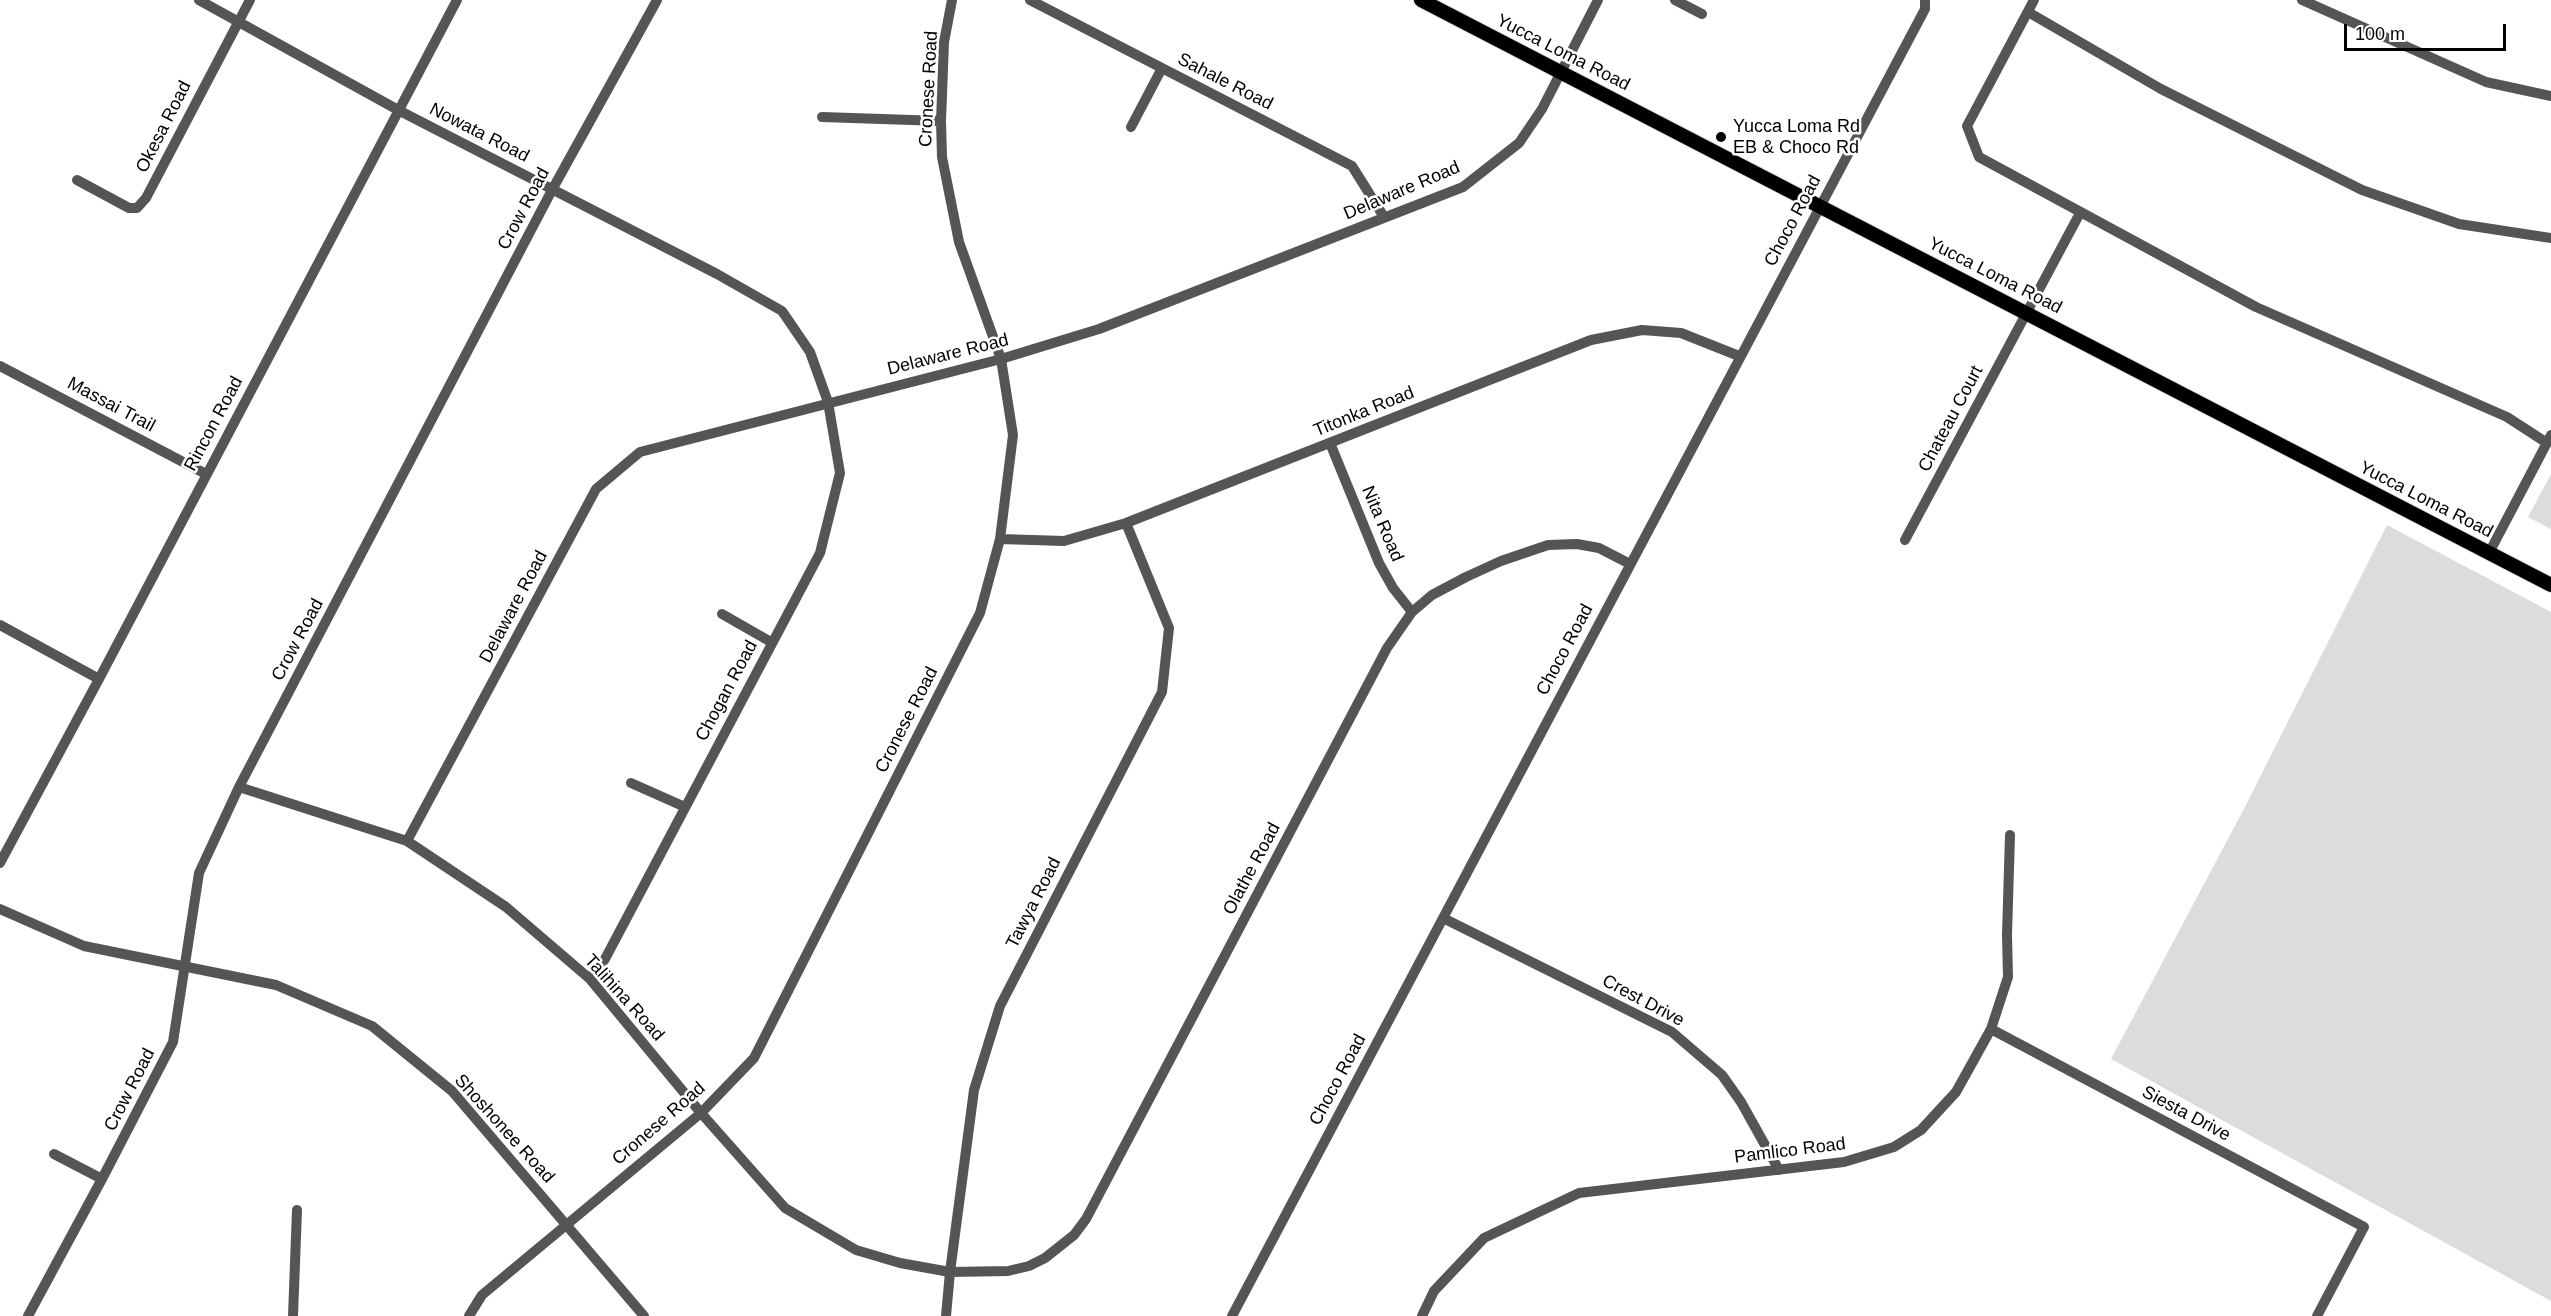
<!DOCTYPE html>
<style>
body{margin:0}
#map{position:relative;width:2551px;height:1316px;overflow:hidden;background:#fff;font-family:Arial,sans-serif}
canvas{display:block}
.scale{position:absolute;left:2344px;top:24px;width:162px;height:27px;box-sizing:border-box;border:3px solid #000;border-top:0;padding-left:8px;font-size:18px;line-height:21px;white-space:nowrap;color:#000;-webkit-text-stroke:4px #fff;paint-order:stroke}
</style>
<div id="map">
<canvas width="2551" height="1316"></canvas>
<div class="scale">100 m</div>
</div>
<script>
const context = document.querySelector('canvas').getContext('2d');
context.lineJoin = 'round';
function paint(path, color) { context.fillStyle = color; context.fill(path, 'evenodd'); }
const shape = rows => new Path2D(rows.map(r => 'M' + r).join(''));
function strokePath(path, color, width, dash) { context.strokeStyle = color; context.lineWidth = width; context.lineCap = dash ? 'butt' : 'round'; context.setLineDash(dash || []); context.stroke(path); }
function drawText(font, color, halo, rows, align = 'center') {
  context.font = font + ' Arial,sans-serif'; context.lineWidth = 5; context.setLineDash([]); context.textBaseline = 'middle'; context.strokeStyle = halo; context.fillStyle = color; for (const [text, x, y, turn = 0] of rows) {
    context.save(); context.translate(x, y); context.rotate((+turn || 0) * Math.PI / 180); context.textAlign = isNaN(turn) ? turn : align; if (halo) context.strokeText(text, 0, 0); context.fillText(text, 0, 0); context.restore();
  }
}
paint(shape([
 [2551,474,2551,529,2528,517],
 [2387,525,2551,612,2551,1301,2111,1059,2246,805]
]), '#dcdcdc');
const major = shape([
 [1421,0,2551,585]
]);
strokePath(major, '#dbdbdb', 16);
strokePath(shape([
 [199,0,400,111,717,274,782,311,810,352,828,402,840,473,820,553,605,959,590,979],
 [1030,0,1352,166,1384,217],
 [1675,0,1702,14],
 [2034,0,1967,126,1979,157,2256,307,2507,417,2547,443],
 [2302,0,2486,82,2551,96],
 [2028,12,2161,89,2362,190,2459,224,2551,238],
 [822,117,941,121],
 [1131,127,1162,68],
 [77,180,129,208,137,208,146,198,250,0],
 [0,366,206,474],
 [1330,443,1379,563,1393,588,1412,612],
 [1000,539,1064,541,1126,523,1591,340,1642,330,1681,333,1739,356],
 [1905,540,2080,213],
 [2489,553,2551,435],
 [722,614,771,642],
 [0,625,99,679],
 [631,783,685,807],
 [239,787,407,841,506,907,590,979,701,1113,785,1208,856,1250,900,1263,950,1272,1008,1271,1029,1266,1045,1258,1074,1235,1086,1219,1387,648,1412,612,1432,595,1466,577,1501,561,1548,545,1577,544,1599,548,1630,564],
 [407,841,596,489,640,452,1001,359,1099,329,1463,187,1519,143,1542,109,1598,0],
 [0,863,99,679,457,0],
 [0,909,84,946,276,985,372,1026,452,1091,644,1316],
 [1443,918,1672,1032,1722,1075,1741,1102,1779,1170],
 [1991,1029,2364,1227,2317,1316],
 [54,1154,102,1179],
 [28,1316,102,1179,173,1042,199,873,239,787,552,190,657,0],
 [293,1316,297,1210],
 [469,1316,482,1295,701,1113,754,1058,980,613,1000,539,1013,435,1001,359,959,242,942,157,941,121,944,42,952,0],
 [946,1316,950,1272,974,1090,1000,1006,1162,692,1169,628,1126,523],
 [1232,1316,1925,9,1925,0],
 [1422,1316,1434,1291,1484,1238,1579,1193,1844,1162,1894,1147,1921,1130,1956,1092,1991,1029,2008,977,2007,935,2010,835]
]), '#555', 10);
strokePath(major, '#000', 14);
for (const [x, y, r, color] of [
 [1721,137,6,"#000"]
]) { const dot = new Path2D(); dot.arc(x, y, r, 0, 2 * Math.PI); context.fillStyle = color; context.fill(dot); strokePath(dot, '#fff', 2); }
drawText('18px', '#000', '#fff', [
 ["Yucca Loma Road",1563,53,27],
 ["Sahale Road",1225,82,27],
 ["Cronese Road",929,89,-87],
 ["Okesa Road",164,127,-63],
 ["Nowata Road",479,133,27],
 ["Delaware Road",1402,191,-23],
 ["Crow Road",524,209,-62],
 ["Choco Road",1793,221,-62],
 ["Yucca Loma Road",1995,276,27],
 ["Delaware Road",948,355,-14],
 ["Massai Trail",111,405,28],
 ["Titonka Road",1364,412,-22],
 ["Chateau Court",1951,419,-62],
 ["Rincon Road",214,424,-62],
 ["Yucca Loma Road",2426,500,27],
 ["Nita Road",1382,524,67],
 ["Delaware Road",514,607,-62],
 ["Crow Road",298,640,-62],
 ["Choco Road",1565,650,-62],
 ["Chogan Road",727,691,-62],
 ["Cronese Road",907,720,-63],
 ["Olathe Road",1252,869,-62],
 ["Tawya Road",1034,903,-63],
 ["Talihina Road",624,998,48],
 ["Crest Drive",1643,1001,28],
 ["Choco Road",1338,1080,-62],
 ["Crow Road",130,1090,-63],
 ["Siesta Drive",2186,1114,28],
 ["Cronese Road",659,1124,-41],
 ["Shoshonee Road",504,1129,48],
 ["Pamlico Road",1790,1151,-7]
]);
drawText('18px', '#000', '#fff', [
 ["Yucca Loma Rd",1733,127],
 ["EB & Choco Rd",1733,148]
], 'left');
</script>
